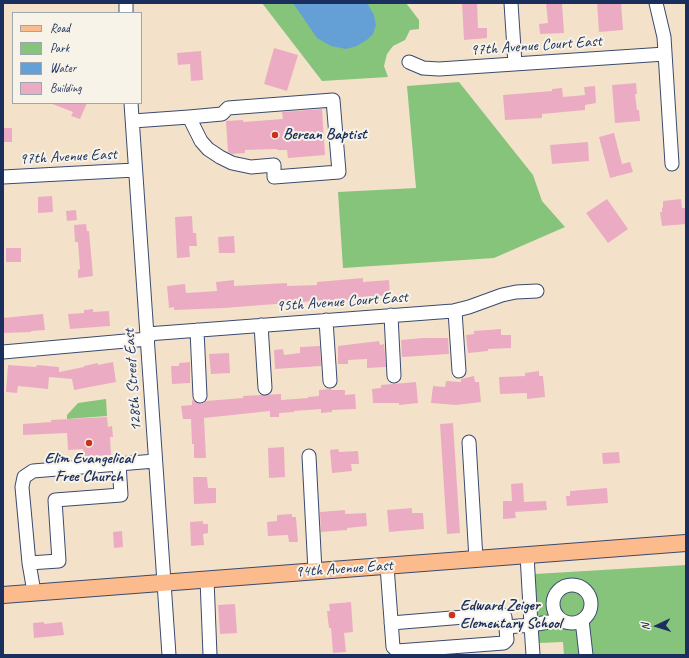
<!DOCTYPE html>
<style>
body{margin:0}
#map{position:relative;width:689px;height:658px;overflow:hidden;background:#f3e2c9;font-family:Caveat,sans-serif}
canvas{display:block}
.frame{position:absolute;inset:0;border:4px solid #1b2f5e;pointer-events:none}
.legend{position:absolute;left:12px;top:12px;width:130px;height:92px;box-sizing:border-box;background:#f7f3e8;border:1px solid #9fa5b1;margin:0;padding:5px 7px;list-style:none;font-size:12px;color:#1b2f5e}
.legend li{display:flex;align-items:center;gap:8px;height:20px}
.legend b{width:20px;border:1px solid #9fa5b1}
.north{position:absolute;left:637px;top:606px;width:40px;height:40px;-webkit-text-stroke:3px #f7f3e8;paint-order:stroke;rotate:266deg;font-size:11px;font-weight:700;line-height:16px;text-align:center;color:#1b2f5e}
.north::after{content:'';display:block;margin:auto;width:14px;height:18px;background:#1b2f5e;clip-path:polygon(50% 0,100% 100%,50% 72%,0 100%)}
</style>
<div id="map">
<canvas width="689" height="658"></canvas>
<div class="frame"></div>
<ul class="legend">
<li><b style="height:5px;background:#fbbb8c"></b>Road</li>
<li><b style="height:11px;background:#87c47b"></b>Park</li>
<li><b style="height:11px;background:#64a0d5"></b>Water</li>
<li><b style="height:11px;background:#ebacc3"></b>Building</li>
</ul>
<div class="north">N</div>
</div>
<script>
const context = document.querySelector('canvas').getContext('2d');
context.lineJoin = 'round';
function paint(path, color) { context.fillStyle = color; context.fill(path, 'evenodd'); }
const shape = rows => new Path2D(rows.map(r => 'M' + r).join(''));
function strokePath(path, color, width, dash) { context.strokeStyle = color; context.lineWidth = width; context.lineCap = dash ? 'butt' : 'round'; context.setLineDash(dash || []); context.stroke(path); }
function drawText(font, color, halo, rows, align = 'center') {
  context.font = font + ' Caveat,sans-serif'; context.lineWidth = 4; context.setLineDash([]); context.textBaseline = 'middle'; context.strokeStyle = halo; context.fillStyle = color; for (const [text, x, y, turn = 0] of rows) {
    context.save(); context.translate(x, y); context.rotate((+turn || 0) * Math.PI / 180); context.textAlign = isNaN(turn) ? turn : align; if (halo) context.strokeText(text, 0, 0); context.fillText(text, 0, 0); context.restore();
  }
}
paint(shape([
 [262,3,406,3,419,20,419,29,410,30,405,40,393,46,387,54,384,66,388,77,322,81],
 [459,82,533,175,542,201,565,227,494,258,343,268,338,192,416,188,407,86],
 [106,399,107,416,67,419,67,415,78,403],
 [686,565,686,655,564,655,563,642,539,643,535,574]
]), '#87c47b');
paint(shape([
 [293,3,367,3,374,15,376,25,373,34,368,39,357,46,346,49,331,46,317,38]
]), '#64a0d5');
paint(shape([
 [462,3,477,3,478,28,487,28,487,38,464,40],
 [546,3,562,3,564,33,540,34,539,24,548,23],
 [597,3,621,3,623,30,599,32],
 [274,48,298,55,287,91,264,84],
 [201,51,203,80,191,81,190,64,178,65,177,53],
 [636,83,637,94,635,94,637,110,639,110,640,121,615,123,612,85],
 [595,86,596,103,585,105,585,110,542,114,542,118,505,120,503,95,552,91,552,89,562,88,563,97,585,95,584,87],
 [50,103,87,103,80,119,71,116,73,112],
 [322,109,325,155,288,158,287,150,277,150,277,149,245,150,245,153,232,154,228,152,226,121,243,120,243,122,283,119,282,112],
 [3,128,12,128,12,142,3,142],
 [614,133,622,164,630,162,633,172,610,178,599,137],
 [588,142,589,161,552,164,550,145],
 [52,196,53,212,38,213,38,197],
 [607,199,628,229,608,243,586,213],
 [681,199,682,208,685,208,685,210,686,210,686,224,662,226,660,212,662,212,662,208,663,207,663,201],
 [76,210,77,220,67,221,66,211],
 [192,216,193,233,196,233,197,246,189,246,190,257,177,258,175,217],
 [86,224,87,231,89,231,93,276,78,278,78,270,80,269,78,242,75,242,74,225],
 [234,236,235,253,219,253,218,237],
 [6,248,21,248,21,262,6,262],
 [363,278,363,282,389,280,390,295,364,297,364,299,314,301,224,308,174,310,174,307,169,308,167,286,185,284,186,293,217,291,216,282,234,280,234,286,287,283,287,286,317,285,317,282],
 [93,309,93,312,109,311,110,326,70,329,68,314,84,313,84,310],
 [43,314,45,330,31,331,31,332,4,333,3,318],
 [501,329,501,335,511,335,511,348,488,349,488,351,468,353,466,335,474,334,474,331],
 [423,338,448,338,449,354,402,357,401,340],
 [379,341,380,345,384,344,386,367,367,368,367,359,348,360,348,364,338,364,338,346],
 [320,346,321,366,275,369,274,350,283,349,284,355,300,353,300,347],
 [229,353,230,373,211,374,209,354],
 [113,362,116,382,74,390,72,379,49,377,48,389,18,386,17,393,6,392,8,365,36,367,37,365,59,367,59,372,84,367,84,366,98,363,98,365],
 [190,362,190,383,172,384,171,366,179,366,179,363],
 [539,371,539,376,543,376,545,397,527,399,527,393,500,394,499,377,525,376,525,373],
 [474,376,475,382,479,382,481,402,456,405,431,403,433,386,445,387,446,381,461,382,461,379],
 [416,382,418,403,399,405,399,403,373,403,372,389,381,388,381,385],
 [331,389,331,390,345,390,345,395,355,394,356,409,332,410,332,412,321,413,321,409,294,411,294,412,279,413,279,417,270,417,270,411,204,418,206,458,194,458,194,444,192,444,191,419,183,419,181,406,192,405,192,400,201,404,206,401,243,398,243,396,281,394,281,400,308,398,308,397,319,396,319,390],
 [107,417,108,427,112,426,113,437,110,437,111,455,93,456,93,458,84,459,83,449,68,450,67,433,23,435,23,424,51,422,51,420],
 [453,423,460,533,447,534,440,424],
 [284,447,285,477,269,478,268,448],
 [338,449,339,452,358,451,359,464,351,464,352,471,332,473,330,450],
 [619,452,620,463,603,464,602,453],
 [193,477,207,477,208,488,216,488,216,503,194,504],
 [523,483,524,502,546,501,547,510,515,512,516,518,503,519,503,501,512,501,511,484],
 [607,488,608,503,567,506,566,496,570,496,570,491],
 [412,508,412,513,423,513,424,529,389,532,387,510],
 [345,510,345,514,366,513,367,526,347,528,347,530,321,532,320,512],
 [292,514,292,517,296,517,298,542,289,542,288,535,268,536,267,522,277,521,277,515],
 [203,521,203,524,208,524,208,533,203,534,204,545,191,546,190,522],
 [122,531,123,547,114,548,113,532],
 [351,602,353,632,344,633,346,652,333,653,331,628,329,628,327,611,330,611,329,604],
 [235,604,237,633,220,634,218,605],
 [44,622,44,624,62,622,64,635,34,638,33,623]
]), '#ebacc3');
const minor = shape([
 [126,3,126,13],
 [511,3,515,64],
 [656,3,664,37,672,164],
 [409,62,423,68,439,69,665,54],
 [131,103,169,655],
 [133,121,189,117,222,114,228,108,333,100,339,172,274,177,274,165,251,167,232,163,220,157,208,149,201,141,189,117],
 [3,177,135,170],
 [455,311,459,371],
 [391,315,394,376],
 [326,320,330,381],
 [261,325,265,388],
 [197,330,200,396],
 [147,334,453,311,469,307,502,295,516,292,537,291],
 [3,352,148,339],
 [469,442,476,559],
 [309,456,315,571],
 [527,555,531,625,561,620],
 [29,563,59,561,55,500,121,495,119,464],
 [387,566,393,647,397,651,397,655],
 [207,579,210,655],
 '553 604a19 19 0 1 1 38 0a19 19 0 1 1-38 0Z',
 [34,592,29,563,22,487,24,477,33,471,155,461],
 [582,620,586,655],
 [391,623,501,614,505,617,507,640,504,643,397,651],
 [506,627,531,625,533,655]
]);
const major = shape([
 [3,595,686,543]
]);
strokePath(minor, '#3b4a6e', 15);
strokePath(major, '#3b4a6e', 18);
strokePath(minor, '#fff', 13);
strokePath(major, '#fbbb8c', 16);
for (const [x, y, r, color] of [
 [275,135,4,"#c8321e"],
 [89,443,4,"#c8321e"],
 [452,615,4,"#c8321e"]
]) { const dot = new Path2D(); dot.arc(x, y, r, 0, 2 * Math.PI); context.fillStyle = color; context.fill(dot); strokePath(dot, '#f7f3e8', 1.5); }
drawText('16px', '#1b2f5e', '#f7f3e8', [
 ["97th Avenue Court East",536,46,-4],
 ["97th Avenue East",68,157,-3],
 ["95th Avenue Court East",342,302,-4],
 ["128th Street East",133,380,-94],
 ["94th Avenue East",344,569,-4]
]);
drawText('bold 16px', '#1b2f5e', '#f7f3e8', [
 ["Berean Baptist",283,135],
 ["Elim Evangelical",89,459,"center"],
 ["Free Church",89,477,"center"],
 ["Edward Zeiger",460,606],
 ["Elementary School",460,624]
], 'left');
</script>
